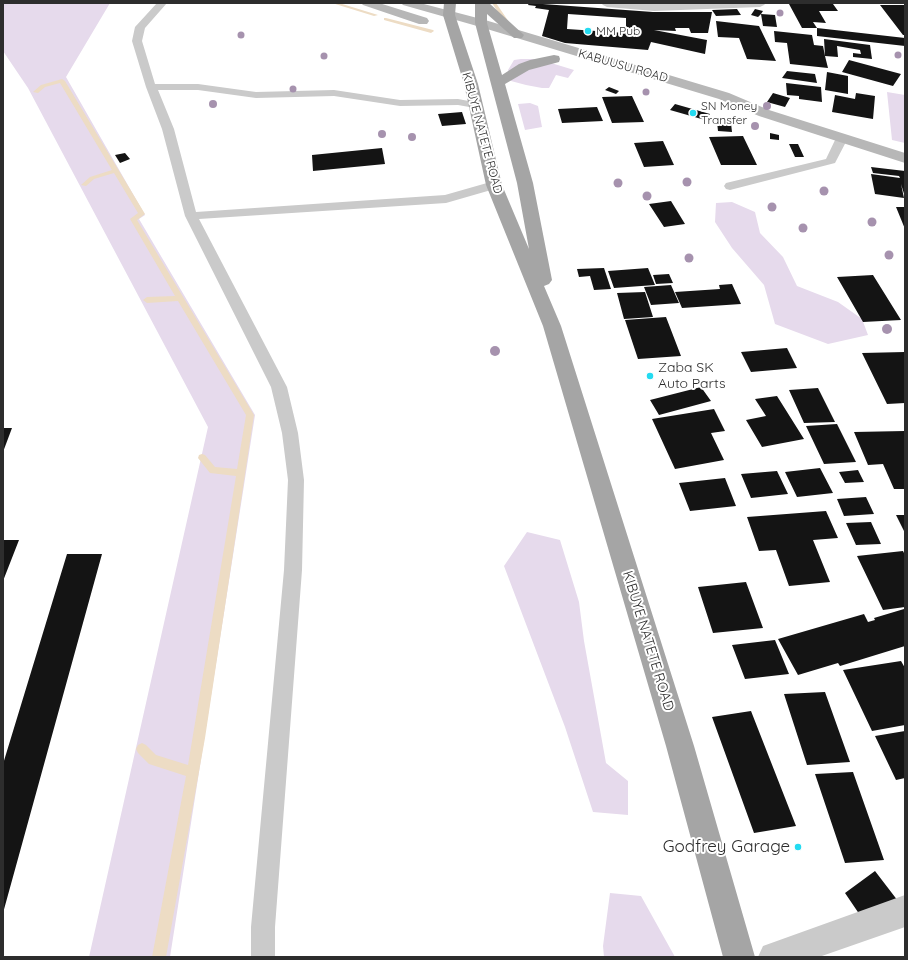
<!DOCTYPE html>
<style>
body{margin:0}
#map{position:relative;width:908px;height:960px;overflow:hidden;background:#fff;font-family:Quicksand,sans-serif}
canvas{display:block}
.frame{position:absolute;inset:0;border:4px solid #2d2d2d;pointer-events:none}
</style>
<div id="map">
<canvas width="908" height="960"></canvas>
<div class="frame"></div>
</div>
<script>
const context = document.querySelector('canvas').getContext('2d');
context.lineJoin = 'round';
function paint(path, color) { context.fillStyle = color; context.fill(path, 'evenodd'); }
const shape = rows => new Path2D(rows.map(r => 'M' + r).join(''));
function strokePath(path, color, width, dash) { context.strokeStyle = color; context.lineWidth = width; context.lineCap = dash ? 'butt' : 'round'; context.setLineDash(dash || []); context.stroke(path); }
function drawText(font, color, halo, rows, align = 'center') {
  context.font = font + ' Quicksand,sans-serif'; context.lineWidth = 4; context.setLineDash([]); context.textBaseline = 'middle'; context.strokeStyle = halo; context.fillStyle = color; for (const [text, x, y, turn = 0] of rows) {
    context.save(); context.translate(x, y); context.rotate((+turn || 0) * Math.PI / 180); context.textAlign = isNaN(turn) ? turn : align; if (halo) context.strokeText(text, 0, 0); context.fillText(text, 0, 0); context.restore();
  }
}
paint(shape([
 [3,3,110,3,66,77,145,215,139,219,255,415,170,957,89,957,208,427,28,88,3,51],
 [521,59,538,59,574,70,568,78,556,75,549,88,542,88,526,85,511,81,508,70,514,60],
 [887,92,905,95,905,143,892,140],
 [530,103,538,106,542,127,525,130,518,104],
 [732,202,755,212,760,233,783,257,797,286,838,302,862,319,868,335,828,344,775,324,764,285,732,248,715,222,716,203],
 [527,532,560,540,579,602,584,641,606,763,628,781,628,815,593,812,565,727,504,566],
 [610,893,641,896,675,957,604,957,603,946]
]), '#e6daec');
paint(shape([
 [332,3,339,3,378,15,374,16,332,3],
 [492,3,496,3,509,22,509,23,505,23,492,3],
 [386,18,433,30,434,31,431,33,384,20,384,18,386,18],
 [62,79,65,81,145,214,137,220,254,415,205,738,166,957,152,957,186,776,149,764,138,753,136,749,138,745,142,743,146,745,156,755,188,765,236,476,210,473,198,458,199,455,202,454,205,455,215,467,237,469,246,415,178,301,147,303,143,300,147,297,175,296,130,219,138,213,114,173,94,179,86,186,81,185,90,177,112,170,60,83,45,87,38,93,33,92,41,85,62,79]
]), '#eddcc4');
paint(shape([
 [529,3,653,12,712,12,708,33,691,33,689,28,675,28,676,31,654,30,707,40,705,54,651,42,648,50,565,43,542,36,549,10,535,8,536,6,528,5],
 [568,14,626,18,626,33,567,29],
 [789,4,833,4,838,11,819,11,826,23,813,22,817,28,905,38,905,46,817,36,817,28,802,28],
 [880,5,905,5,905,35,903,35],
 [737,9,741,15,716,16,712,10],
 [755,9,763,11,761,14,775,15,777,27,763,26,761,14,758,17,751,15],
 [716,21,759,26,776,61,747,59,739,38,718,37],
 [774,31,812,35,814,45,823,46,825,56,824,39,870,45,872,59,853,57,853,53,861,54,860,50,837,46,838,57,825,56,828,68,790,64,787,43,775,42],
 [849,60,901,74,893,86,842,72],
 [787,71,815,74,817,83,782,78],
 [827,72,848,76,848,94,825,90],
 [786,83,821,87,822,102,799,99,799,96,787,95],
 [609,87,619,91,616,94,605,90],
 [773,93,790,98,785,107,767,102],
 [856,93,875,96,873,119,832,112,835,95,855,99],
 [632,96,644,122,612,123,602,97],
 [675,104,710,114,705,120,670,110],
 [597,107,603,121,562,123,558,109],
 [462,112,466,124,442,126,438,114],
 [717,122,731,123,732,132,718,131],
 [770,133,779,135,779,140,770,139],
 [743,136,757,165,721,165,709,137],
 [663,141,674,165,644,167,634,143],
 [789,144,798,144,804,157,795,157],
 [382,148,385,164,313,171,312,155],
 [125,153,130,159,120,163,115,155],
 [871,167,905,171,905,197,901,184,904,198,875,194,871,174,900,178,899,176,873,173],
 [671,201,685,224,664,227,649,204],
 [896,207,905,207,905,229],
 [604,268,611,289,594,290,590,276,579,277,577,269],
 [648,268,655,285,614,288,608,271],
 [669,274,673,283,656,284,653,275],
 [873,275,901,320,863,322,837,277],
 [732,284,741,304,682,308,675,292,720,289,719,285],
 [671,285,679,303,651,305,644,287],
 [645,292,653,317,624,319,617,293],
 [666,317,681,356,638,359,625,320],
 [787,348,797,368,751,372,741,352],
 [905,352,905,403,887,404,862,353],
 [701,387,711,401,659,415,650,400],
 [818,388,835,422,804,423,789,390],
 [777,396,804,439,762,447,746,420,766,416,755,399],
 [714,409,725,431,711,433,724,460,675,469,652,419],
 [837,424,856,462,824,464,806,426],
 [3,428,12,428,3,452],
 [905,431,905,489,894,489,883,464,868,465,854,432],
 [820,468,833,493,797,497,785,472],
 [858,470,864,482,845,483,839,472],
 [777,471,788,494,751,498,741,474],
 [725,478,736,506,690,511,679,483],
 [866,497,874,514,844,516,837,499],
 [826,511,838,538,813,540,830,582,789,586,776,550,759,551,747,517],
 [896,515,905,515,905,533],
 [871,522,881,544,856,545,846,523],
 [3,540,19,540,3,581],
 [903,551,905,555,905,607,883,610,857,556],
 [67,554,102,554,3,913,3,764],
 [746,582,763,628,713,633,698,587],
 [904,609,905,611,905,646,840,666,838,663,798,675,778,639,864,614,868,622,875,620,874,618],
 [775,640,789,674,745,679,732,645],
 [901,661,905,668,905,725,872,731,843,670],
 [825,692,850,762,807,765,784,694],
 [751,711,796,826,754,833,712,717],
 [905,731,905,778,896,780,875,736],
 [853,772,884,860,845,863,815,774],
 [875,871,898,901,866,924,845,893]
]), '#141414');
paint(shape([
 [157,3,167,3,145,28,142,41,155,84,198,84,256,92,334,90,400,100,458,99,479,103,480,105,475,108,458,105,400,106,334,96,256,98,198,90,158,90,174,129,196,212,445,195,494,181,498,182,500,185,498,188,446,203,199,219,287,387,298,433,304,480,302,570,275,927,275,957,251,957,251,927,284,570,288,480,282,433,271,387,185,216,162,129,146,87,132,41,135,27,157,3],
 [842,135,846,136,848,138,835,163,730,190,726,189,724,186,726,183,826,159,836,138,838,136,842,135]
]), '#cacaca');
paint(shape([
 [601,3,766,3,764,5,760,7,654,11,607,7,603,5,601,3],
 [905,895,905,927,819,957,758,957,763,946,905,895]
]), '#cacaca');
paint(shape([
 [361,3,379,3,427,18,429,21,427,24,419,24,363,5,361,3],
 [401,3,420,3,485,20,729,93,769,110,905,153,905,163,759,116,719,99,477,26,403,5,401,3]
]), '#b7b7b7');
paint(shape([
 [444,3,456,3,455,15,478,84,502,185,529,249,517,183,475,23,475,3,489,3,524,35,522,38,514,38,487,14,487,23,502,75,519,64,530,60,554,55,559,56,560,59,559,62,529,70,505,84,533,183,552,280,549,284,544,286,561,326,694,746,755,957,723,957,666,746,543,326,486,185,464,84,443,15,444,3]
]), '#a5a5a5');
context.fillStyle = '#a692ae';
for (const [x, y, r] of [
 [780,13,3.5],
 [241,35,3.5],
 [898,55,3.5],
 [324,56,3.5],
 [293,89,3.5],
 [646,92,3.5],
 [213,104,4],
 [767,106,4],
 [755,126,4],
 [382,134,4],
 [412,137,4],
 [687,182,4.5],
 [618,183,4.5],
 [824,191,4.5],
 [647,196,4.5],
 [772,207,4.5],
 [872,222,4.5],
 [803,228,4.5],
 [889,255,4.5],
 [689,258,4.5],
 [887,329,5],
 [495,351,5]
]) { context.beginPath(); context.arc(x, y, r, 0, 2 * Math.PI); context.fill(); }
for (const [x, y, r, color] of [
 [588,31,4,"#23dbf1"],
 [693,113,4,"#23dbf1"],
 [650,376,4,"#23dbf1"],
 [798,847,4,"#23dbf1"]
]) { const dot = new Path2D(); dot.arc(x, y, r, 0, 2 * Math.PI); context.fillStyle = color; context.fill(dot); strokePath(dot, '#fff', 1.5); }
drawText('12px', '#2d2d2d', '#fff', [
 ["MM Pub",596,31],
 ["SN Money",701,106],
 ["Transfer",701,120]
], 'left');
drawText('12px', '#2d2d2d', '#fff', [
 ["KABUUSU ROAD",623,66,16],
 ["KIBUYE NATETE ROAD",482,133,75]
]);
drawText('14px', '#2d2d2d', '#fff', [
 ["Zaba SK",658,368],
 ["Auto Parts",658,384]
], 'left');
drawText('14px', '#2d2d2d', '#fff', [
 ["KIBUYE NATETE ROAD",648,641,73]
]);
drawText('17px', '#2d2d2d', '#fff', [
 ["Godfrey Garage",790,847]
], 'right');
</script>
